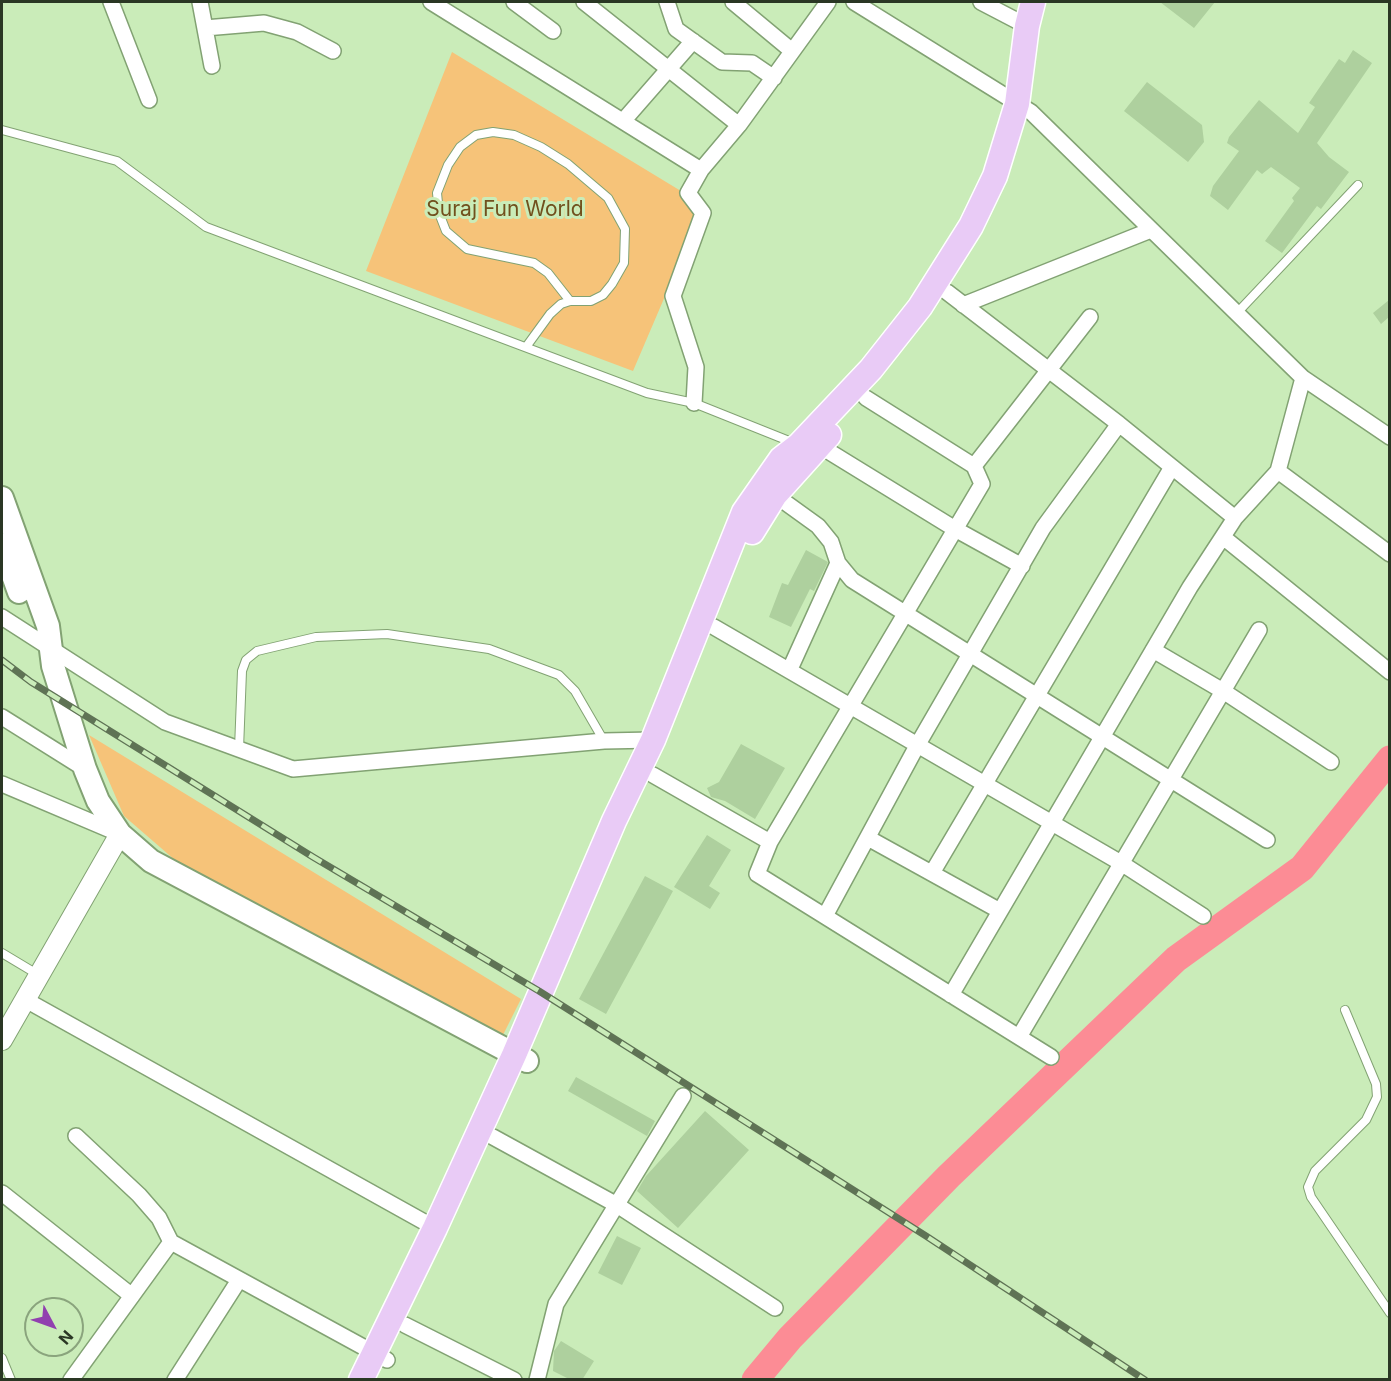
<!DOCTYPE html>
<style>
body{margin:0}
#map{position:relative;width:1391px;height:1381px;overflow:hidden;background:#caecb9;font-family:Inter,sans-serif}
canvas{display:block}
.frame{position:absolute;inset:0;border:3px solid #2a3724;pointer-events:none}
.north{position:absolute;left:24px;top:1297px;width:60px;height:60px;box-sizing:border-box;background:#caecb9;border:2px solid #8aa47d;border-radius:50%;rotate:131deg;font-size:16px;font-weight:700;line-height:24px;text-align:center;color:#2a3724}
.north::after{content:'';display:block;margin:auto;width:21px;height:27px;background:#9140af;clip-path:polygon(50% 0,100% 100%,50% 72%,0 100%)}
</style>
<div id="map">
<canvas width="1391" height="1381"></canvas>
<div class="frame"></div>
<div class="north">N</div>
</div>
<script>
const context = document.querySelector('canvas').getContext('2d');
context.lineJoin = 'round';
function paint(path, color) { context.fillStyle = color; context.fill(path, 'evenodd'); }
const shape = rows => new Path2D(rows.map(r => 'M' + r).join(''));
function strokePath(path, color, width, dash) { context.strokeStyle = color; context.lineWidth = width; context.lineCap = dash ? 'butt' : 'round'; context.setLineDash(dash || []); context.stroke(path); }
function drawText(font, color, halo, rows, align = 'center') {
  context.font = font + ' Inter,sans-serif'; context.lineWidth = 6; context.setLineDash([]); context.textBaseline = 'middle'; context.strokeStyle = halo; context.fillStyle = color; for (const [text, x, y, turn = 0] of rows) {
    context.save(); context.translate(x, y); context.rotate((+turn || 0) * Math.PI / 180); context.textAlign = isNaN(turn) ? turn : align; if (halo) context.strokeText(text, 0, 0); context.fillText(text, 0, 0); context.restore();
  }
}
paint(shape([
 [452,52,704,205,633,371,366,271],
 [89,735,521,999,502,1037,183,867,124,816]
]), '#f6c379');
strokePath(shape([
 [755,1380,790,1338,949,1176,1176,959,1302,868,1390,759]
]), '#fc8c95', 27);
paint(shape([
 [1160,2,1215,2,1194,28],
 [1353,50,1372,63,1317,143,1329,157,1349,172,1321,209,1317,206,1282,253,1265,241,1294,201,1292,198,1300,188,1271,167,1262,174,1257,170,1228,210,1210,196,1213,186,1239,151,1227,143,1229,137,1259,100,1298,133,1315,107,1309,103,1339,59,1345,63],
 [1147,82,1202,125,1204,142,1188,162,1124,111],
 [1389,300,1389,317,1381,324,1373,313],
 [806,550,828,562,814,591,810,589,791,627,769,617,782,583,788,585],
 [741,744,785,768,755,819,725,801,711,797,707,788,719,782],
 [707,835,731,850,709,886,720,893,710,909,674,887],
 [645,876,673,891,606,1014,579,999],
 [576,1077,655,1121,647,1136,568,1091],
 [705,1111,749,1150,678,1228,637,1191,646,1176],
 [617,1236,641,1248,622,1285,598,1273],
 [561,1341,594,1361,582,1380,571,1380,553,1371,554,1351]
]), '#aed09e');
const service = shape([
 [2,130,117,161,206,227,647,393,694,403,794,443],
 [1236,314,1358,185],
 [526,347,550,314,561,304,570,301,591,301,603,295,612,284,624,263,625,229,608,198,568,164,541,147,514,135,493,132,476,135,460,147,448,165,437,193,439,213,446,231,467,249,534,263,548,273,570,301],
 [239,749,242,671,246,660,257,651,316,637,387,634,489,649,559,675,575,691,604,741],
 [2,953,37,974],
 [1345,1010,1376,1084,1377,1097,1366,1120,1315,1171,1308,1187,1311,1197,1390,1313],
 [2,1358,11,1380]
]);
const minor = shape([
 [111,2,149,100],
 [200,2,212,66],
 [431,2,701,170,739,125,828,2],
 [514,2,553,31],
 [584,2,739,125],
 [667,2,676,29,722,62,752,63,774,78],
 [733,2,792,51],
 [854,2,1031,112,1303,378,1390,437],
 [981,2,1027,26],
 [205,28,264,23,297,32,333,51],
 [624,120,693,41],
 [947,292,1119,424,1235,518],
 [963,305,1151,230],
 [866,398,974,466],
 [694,403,696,367,673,296,703,213,688,193,701,170],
 [813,446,820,446,955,529,1022,566],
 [1278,471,1390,554],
 [775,495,818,526,831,542,838,563,852,580,1267,840],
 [1223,537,1390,672],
 [2,617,165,722,293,769,604,741,653,740],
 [714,627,1121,863,1203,916],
 [1153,650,1223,691,1331,762],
 [790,669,838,563],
 [2,717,85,769],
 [653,775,770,842],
 [2,784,120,834],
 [868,838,1000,911],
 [932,873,1172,467],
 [825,916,918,744,1043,528,1119,424],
 [951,995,1190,587,1235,518,1278,471,1303,378],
 [24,999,435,1228],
 [1019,1037,1259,630],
 [1051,1057,757,874,770,842,982,484,974,466,1090,317],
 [76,1136,139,1195,159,1218,171,1242,387,1360],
 [493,1137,617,1205,775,1308],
 [2,1193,132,1296],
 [405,1325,514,1380],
 [71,1380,171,1242],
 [175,1380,239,1280],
 [537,1380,556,1304,683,1096]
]);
const tertiary = shape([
 [2,1040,120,834]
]);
const secondary = shape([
 [2,498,48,626,53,666,85,769,98,801,120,834,151,861,527,1061],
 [2,545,19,592]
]);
const primary = shape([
 [752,532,775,495,829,435],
 [361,1380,435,1228,514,1055,614,821,653,740,744,512,781,459,799,445,871,369,920,307,971,226,995,176,1017,104,1027,26,1033,2]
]);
strokePath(service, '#82a273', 10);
strokePath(minor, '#82a273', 18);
strokePath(tertiary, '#82a273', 22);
strokePath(secondary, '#82a273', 26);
strokePath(primary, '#fff', 27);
strokePath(service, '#fff', 8);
strokePath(minor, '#fff', 15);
strokePath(tertiary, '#fff', 20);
strokePath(secondary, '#fff', 22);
strokePath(primary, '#e9cbf6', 24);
const rail = shape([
 [2,660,31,682,313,857,539,991,926,1236,1145,1380]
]);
strokePath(rail, '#5f7355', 7);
strokePath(rail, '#caecb9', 4.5, [14]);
drawText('21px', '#71501d', '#caecb9', [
 ["Suraj Fun World",505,210]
]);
</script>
